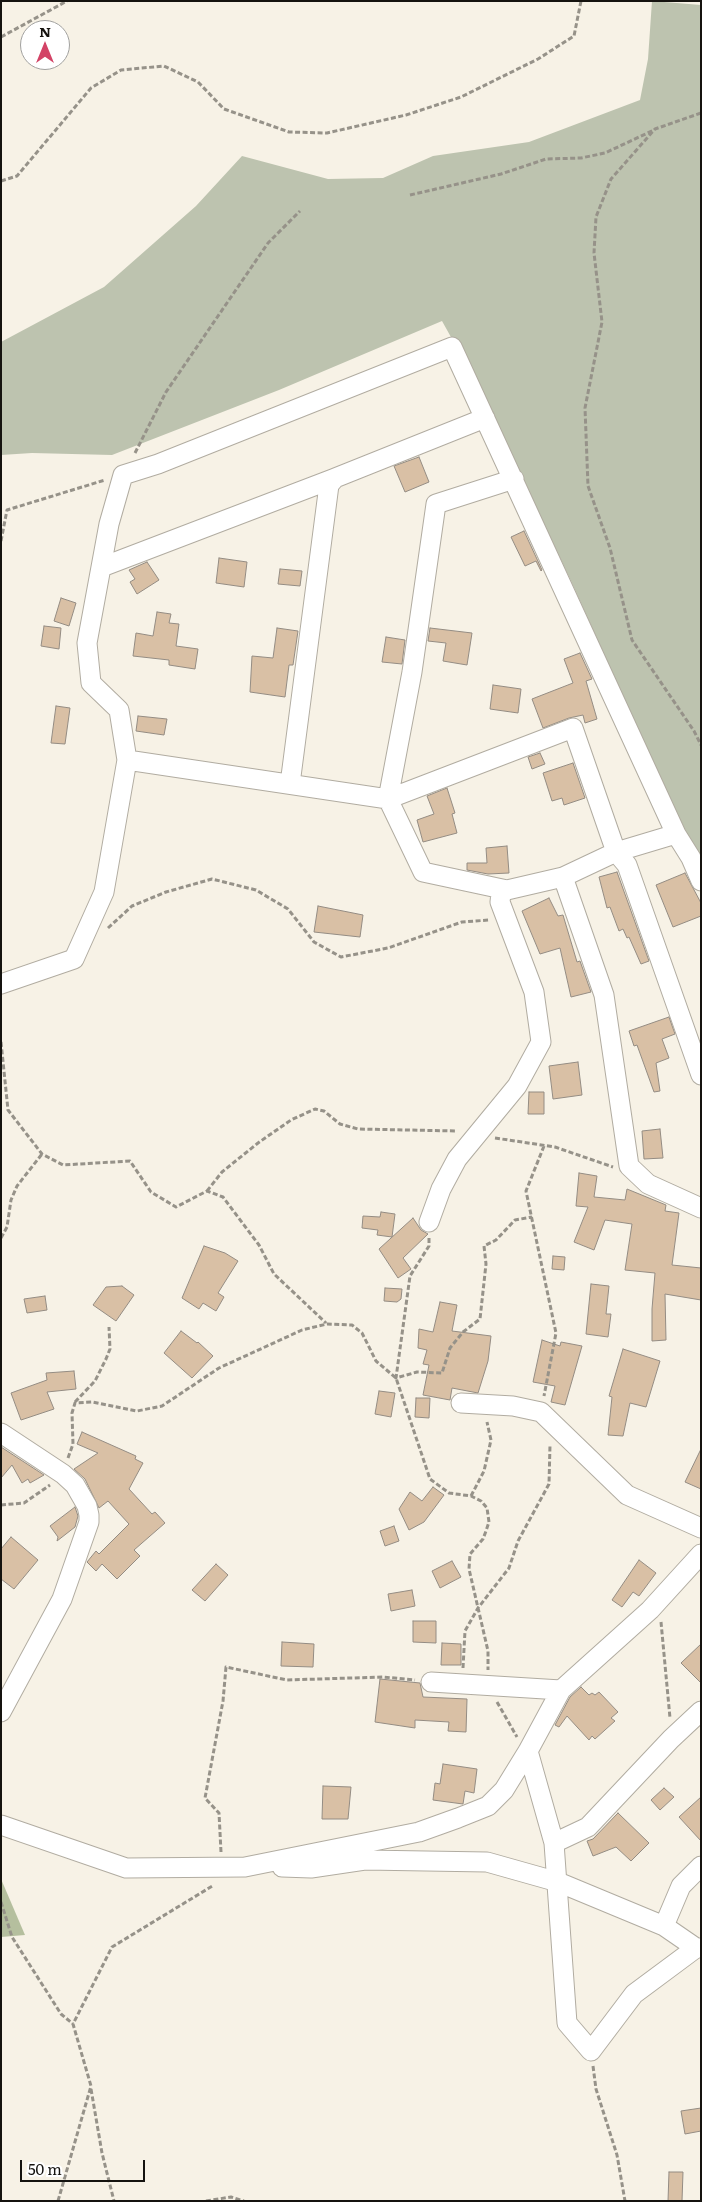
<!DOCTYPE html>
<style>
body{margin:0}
#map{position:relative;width:702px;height:2202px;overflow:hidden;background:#f7f2e6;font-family:Literata,serif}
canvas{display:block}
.frame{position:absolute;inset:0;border:2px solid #15130f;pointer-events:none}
.north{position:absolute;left:20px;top:20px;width:50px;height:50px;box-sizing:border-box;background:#fff;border:1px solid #a1a19f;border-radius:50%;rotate:0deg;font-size:14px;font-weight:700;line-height:20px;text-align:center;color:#15130f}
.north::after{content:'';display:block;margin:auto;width:18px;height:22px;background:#d34366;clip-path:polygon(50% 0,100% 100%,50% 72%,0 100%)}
.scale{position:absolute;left:20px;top:2160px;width:125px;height:22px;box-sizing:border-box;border:2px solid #15130f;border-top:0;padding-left:6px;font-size:15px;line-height:18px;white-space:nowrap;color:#15130f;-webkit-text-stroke:4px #fff;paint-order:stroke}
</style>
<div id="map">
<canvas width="702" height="2202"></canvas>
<div class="frame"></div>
<div class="north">N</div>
<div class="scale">50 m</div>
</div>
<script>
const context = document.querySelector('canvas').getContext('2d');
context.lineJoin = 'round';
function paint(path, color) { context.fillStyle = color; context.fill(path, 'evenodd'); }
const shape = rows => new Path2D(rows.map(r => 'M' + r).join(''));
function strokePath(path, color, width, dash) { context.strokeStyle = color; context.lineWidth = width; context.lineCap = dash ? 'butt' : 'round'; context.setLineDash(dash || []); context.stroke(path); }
paint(shape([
 [652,1,701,5,701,869,571,581,481,391,442,321,279,390,112,455,32,453,1,455,1,342,104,287,196,206,242,156,328,179,383,178,433,156,529,142,640,100,648,59]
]), '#bdc3af');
paint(shape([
 [1,1879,25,1935,1,1937]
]), '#b5bf9e');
const building = shape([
 [419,457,429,482,405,492,394,466,419,457],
 [524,531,542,570,541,571,536,561,525,566,511,537,524,531],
 [219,558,247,562,244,587,216,583,219,558],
 [147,562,159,580,137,594,130,582,135,579,129,570,147,562],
 [280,569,302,571,300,586,278,584,280,569],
 [61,598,76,603,69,626,54,621,61,598],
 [157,612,171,614,169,623,179,624,176,646,198,649,195,669,169,665,169,660,133,656,136,633,153,636,157,612],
 [44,626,61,628,59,649,41,646,44,626],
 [277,628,298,631,293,665,289,665,285,697,250,692,252,656,273,658,277,628],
 [430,628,472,633,467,665,443,661,446,643,428,641,430,628],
 [386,637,405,640,402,664,382,662,386,637],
 [580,653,592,679,586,681,597,719,585,723,583,715,569,718,543,728,532,699,573,683,564,659,580,653],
 [493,685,521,689,518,713,490,709,493,685],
 [56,706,70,708,65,744,51,743,56,706],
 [138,716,167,719,164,735,136,731,138,716],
 [540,753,545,764,532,769,528,757,540,753],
 [573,763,585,798,564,805,562,798,552,801,543,773,573,763],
 [447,788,455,813,452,814,457,833,423,842,417,820,434,814,427,796,447,788],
 [507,846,509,873,488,874,467,870,467,863,487,863,486,848,507,846],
 [617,872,649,961,641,964,629,937,627,938,623,929,619,931,610,907,607,908,599,877,617,872],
 [685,873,701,903,701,916,673,927,656,885,685,873],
 [549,898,558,916,563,915,577,962,580,961,591,992,571,997,560,948,540,954,522,911,549,898],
 [318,906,363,915,360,937,314,932,318,906],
 [669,1017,675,1034,662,1039,669,1058,656,1063,660,1091,654,1092,637,1045,634,1046,629,1031,669,1017],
 [578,1062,582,1095,553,1099,549,1066,578,1062],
 [529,1092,544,1092,544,1114,528,1114,529,1092],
 [660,1129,663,1158,644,1159,642,1131,660,1129],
 [579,1173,597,1176,594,1197,625,1200,627,1189,666,1205,665,1211,679,1213,672,1265,701,1268,701,1300,665,1294,666,1340,652,1341,652,1309,655,1273,625,1270,632,1224,605,1220,594,1250,574,1242,588,1207,576,1206,579,1173],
 [381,1212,395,1214,392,1237,377,1235,378,1230,362,1228,363,1216,380,1217,381,1212],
 [413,1218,421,1230,428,1234,403,1258,411,1269,398,1278,379,1249,413,1218],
 [204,1246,225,1253,238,1261,218,1293,224,1297,216,1311,203,1303,199,1309,182,1298,204,1246],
 [553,1256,565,1257,564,1270,552,1269,553,1256],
 [591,1284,609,1286,606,1314,611,1314,608,1337,586,1334,591,1284],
 [122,1286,134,1295,116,1321,93,1305,106,1287,122,1286],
 [385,1288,402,1289,401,1299,397,1302,384,1301,385,1288],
 [45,1296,47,1310,27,1313,24,1299,45,1296],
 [440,1302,457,1305,452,1331,491,1336,488,1361,478,1393,452,1388,450,1400,423,1395,429,1365,423,1364,427,1350,418,1348,419,1329,433,1332,440,1302],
 [181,1331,197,1343,198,1342,213,1356,192,1378,164,1353,181,1331],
 [542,1340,560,1346,561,1342,582,1346,565,1405,551,1402,555,1386,533,1382,542,1340],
 [623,1349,660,1361,646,1407,630,1403,623,1436,608,1435,612,1397,609,1396,623,1349],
 [74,1371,76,1389,47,1392,54,1409,21,1420,11,1393,47,1380,46,1373,74,1371],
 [379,1391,395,1393,391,1417,375,1414,379,1391],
 [416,1398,430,1398,429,1418,415,1417,416,1398],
 [82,1432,136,1456,135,1459,143,1463,129,1489,152,1514,155,1512,165,1523,134,1550,140,1556,117,1579,102,1564,96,1571,87,1562,96,1551,99,1554,129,1524,108,1501,99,1508,85,1479,74,1469,98,1453,77,1444,82,1432],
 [1,1447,44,1475,30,1483,28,1479,22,1483,12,1465,1,1478,1,1447],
 [701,1449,701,1489,685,1482,701,1449],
 [433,1487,444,1495,424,1522,409,1530,399,1509,410,1492,422,1501,433,1487],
 [75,1507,78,1516,75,1527,57,1541,58,1537,50,1526,75,1507],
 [394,1526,399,1541,385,1546,380,1531,394,1526],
 [11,1537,38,1560,14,1589,1,1579,1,1549,11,1537],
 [639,1560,656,1573,639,1596,633,1592,622,1607,612,1600,639,1560],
 [452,1561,461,1577,440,1588,432,1571,452,1561],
 [216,1564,228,1575,205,1601,192,1590,216,1564],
 [412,1590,415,1606,391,1611,388,1594,412,1590],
 [413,1621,436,1621,436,1643,413,1642,413,1621],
 [282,1642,314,1644,313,1667,281,1666,282,1642],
 [442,1643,461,1644,461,1665,441,1665,442,1643],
 [701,1644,701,1683,681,1663,701,1644],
 [380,1679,420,1683,423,1697,467,1699,466,1732,448,1731,449,1722,415,1720,415,1728,375,1722,380,1679],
 [581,1687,589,1695,592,1693,595,1695,599,1692,618,1712,611,1718,615,1721,595,1739,592,1736,589,1740,567,1716,559,1727,555,1725,570,1697,581,1687],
 [443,1764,477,1769,474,1793,465,1791,463,1804,433,1800,435,1783,440,1784,443,1764],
 [323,1786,351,1787,348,1819,322,1819,323,1786],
 [664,1788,674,1797,660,1810,651,1800,664,1788],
 [701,1797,701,1841,679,1817,701,1797],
 [618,1813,649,1843,631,1861,616,1847,593,1856,587,1841,593,1839,618,1813],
 [701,2108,701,2131,685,2134,681,2111,701,2108],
 [669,2172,683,2172,682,2201,668,2201,669,2172]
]);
paint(building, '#d9c0a5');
strokePath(building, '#948c83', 1);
const minor = shape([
 [514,479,436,504,412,672,388,799,423,872,507,890,563,877,616,852,676,834],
 [102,567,335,478],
 [127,760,388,799,573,728,616,852,627,865,701,1075],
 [290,784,329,485,335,478,485,418],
 [563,877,604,995,629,1166,648,1184,701,1208],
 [1,984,74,959,104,892,127,760,119,710,91,683,87,643,109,524,123,475,158,464,452,347,676,834,691,858,701,881],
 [429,1222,441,1189,457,1159,517,1086,541,1042,534,992,500,902,501,893,507,890],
 [461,1403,513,1406,541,1412,627,1495,701,1528],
 [1,1433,63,1474,75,1485,87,1506,89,1515,89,1522,62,1599,1,1712],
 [431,1682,561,1690],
 [528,1751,554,1843,567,2023,591,2051,634,1994,696,1948,701,1948],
 [1,1825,126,1868,245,1867,419,1832,458,1818,488,1806,504,1790,528,1751,561,1690,650,1610,701,1554],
 [554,1843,588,1827,671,1739,701,1711],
 [282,1867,311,1868,365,1860,487,1862,558,1882,664,1926,696,1948],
 [664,1926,681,1886,701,1866]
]);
strokePath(minor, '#b1aca1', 21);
strokePath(shape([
 [1,37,67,1],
 [701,113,655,129,611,179,596,217,594,253,602,322,585,408,588,486,610,548,632,640,694,731,701,745],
 [1,181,17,176,91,88,121,70,164,66,198,82,224,109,289,132,327,133,406,115,461,97,538,59,574,36,581,1],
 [410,195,501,174,546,159,581,158,605,153,654,130],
 [135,453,166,392,268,243,300,211],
 [1,541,7,510,105,480],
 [108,928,132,906,166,892,212,879,256,890,288,909,314,942,341,957,388,948,462,922,489,920],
 [1,1042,8,1110,42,1154,63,1165,130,1161,151,1192,176,1207,207,1191,223,1197,259,1245,274,1274,326,1323],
 [495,1138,555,1147,613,1167],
 [544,1146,526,1191,556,1333,544,1396],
 [207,1191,222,1172,258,1143,291,1120,315,1109,324,1111,340,1124,358,1129,457,1131],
 [1,1238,7,1227,11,1200,17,1186,42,1154],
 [429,1238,429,1246,410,1276,396,1378,417,1372,442,1373,450,1348,463,1332,480,1319,486,1264,484,1246,496,1240,515,1220,532,1217],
 [75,1402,95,1381,106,1359,110,1349,109,1327],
 [68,1458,73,1444,72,1413,75,1403,92,1402,137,1411,162,1406,219,1368,302,1330,327,1324,352,1325,362,1333,376,1361,396,1378,430,1479,449,1493,471,1496,481,1501,487,1508,489,1522,486,1531,483,1539,470,1554,469,1569,488,1651,488,1670],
 [471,1496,484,1471,491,1440,487,1422],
 [1,1505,24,1503,50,1485],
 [661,1622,670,1718],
 [463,1668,465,1631,478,1608,509,1568,518,1541,549,1484,550,1445],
 [497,1702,517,1737],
 [221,1852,219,1813,205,1798,223,1701,226,1667,287,1680,383,1677,415,1680],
 [1,1902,12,1937,61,2014,73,2024],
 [593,2066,596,2089,617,2155,625,2201],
 [91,2089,102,2153,114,2201],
 [58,2201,91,2086,73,2024,112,1947,214,1885],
 [206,2201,231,2197,244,2201]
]), '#969289', 3, [5, 2.5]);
strokePath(minor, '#fff', 19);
</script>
